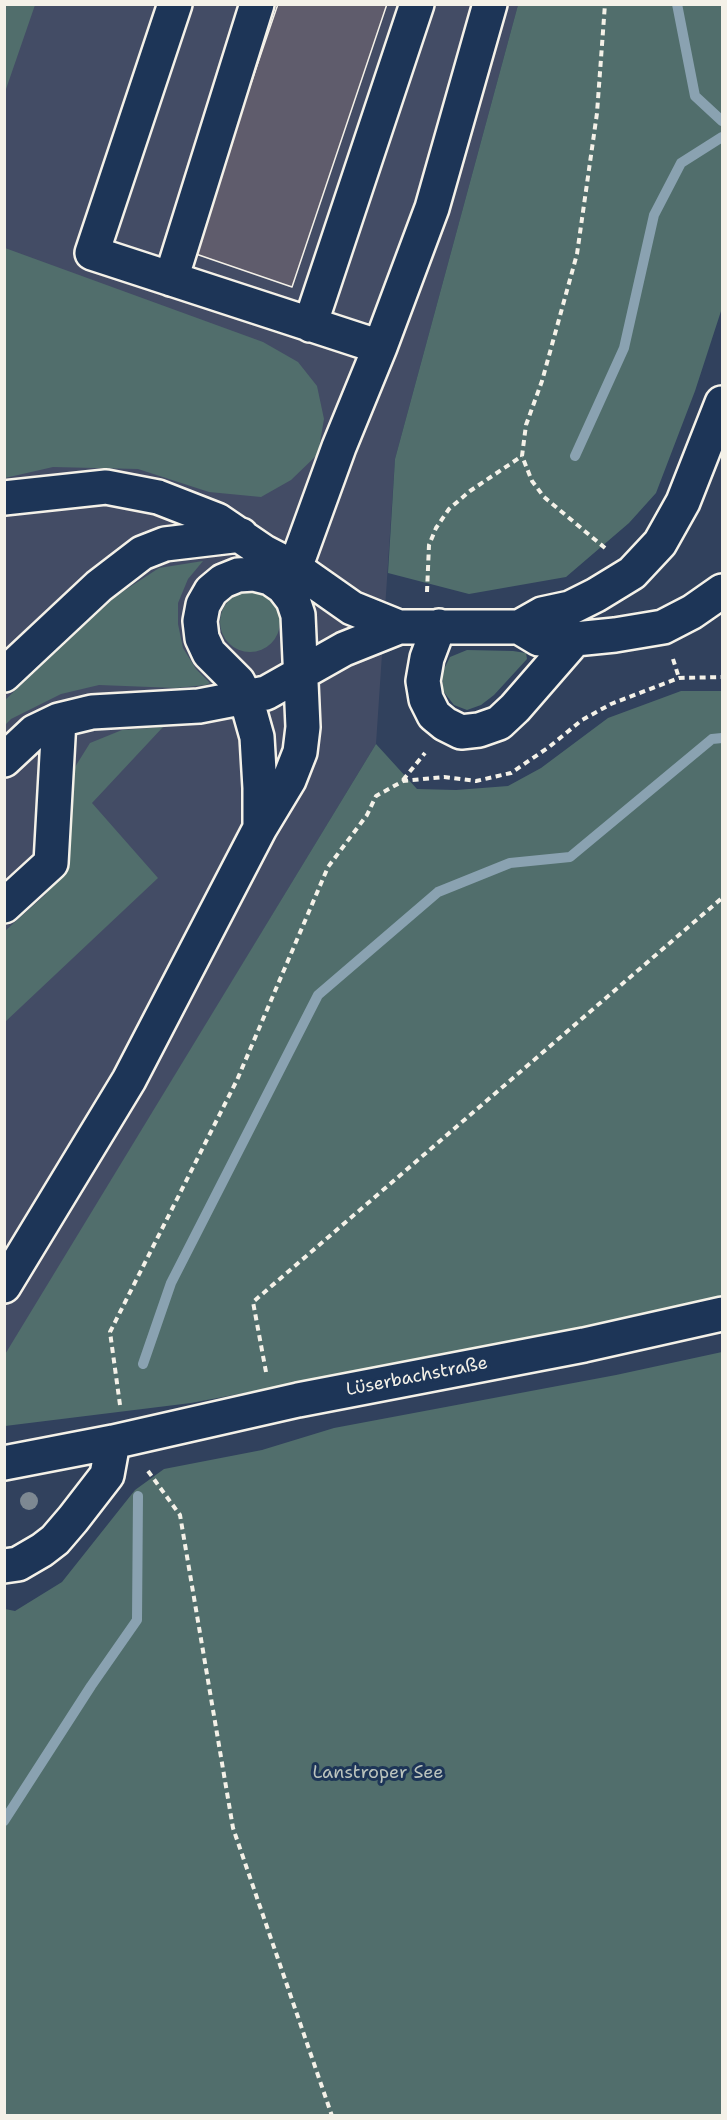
<!DOCTYPE html>
<meta charset="utf-8">
<style>
body{margin:0}
#map{position:relative;width:727px;height:2120px;overflow:hidden;background:#31415d;font-family:"Shantell Sans",sans-serif}
canvas{display:block}
.frame{position:absolute;inset:0;border:6px solid #f4f1e8;pointer-events:none}
</style>
<div id="map">
<canvas width="727" height="2120"></canvas>
<div class="frame"></div>
</div>
<script>
const context = document.querySelector('canvas').getContext('2d');
context.lineJoin = 'round';
function paint(path, color) { context.fillStyle = color; context.fill(path, 'evenodd'); }
const shape = rows => new Path2D(rows.map(r => 'M' + r).join(''));
function strokePath(path, color, width, dash) { context.strokeStyle = color; context.lineWidth = width; context.lineCap = dash ? 'butt' : 'round'; context.setLineDash(dash || []); context.stroke(path); }
function drawText(font, color, halo, rows, align = 'center') {
  context.font = font + ' "Shantell Sans",sans-serif'; context.lineWidth = 6; context.setLineDash([]); context.textBaseline = 'middle'; context.strokeStyle = halo; context.fillStyle = color; for (const [text, x, y, turn = 0] of rows) {
    context.save(); context.translate(x, y); context.rotate((+turn || 0) * Math.PI / 180); context.textAlign = isNaN(turn) ? turn : align; if (halo) context.strokeText(text, 0, 0); context.fillText(text, 0, 0); context.restore();
  }
}
paint(shape([
 [5,5,518,5,395,459,376,744,5,1356]
]), '#434c65');
paint(shape([
 [5,4,35,5,5,92,4,5],
 [518,5,722,5,722,308,695,391,656,493,629,523,566,577,469,594,388,573,395,459],
 [5,248,263,342,298,362,317,386,324,419,318,454,291,480,261,497,209,492,138,469,53,467,5,478],
 [203,561,188,579,178,603,178,624,183,648,196,669,210,683,206,685,176,688,99,685,61,694,11,719,5,725,5,700,116,596,159,568],
 '220 622a30 30 0 1 1 60 0a30 30 0 1 1-60 0Z',
 [467,650,513,651,526,653,527,659,494,695,481,705,467,710,454,705,443,691,442,673,450,657],
 [681,691,722,691,722,1297,636,1319,191,1403,5,1426,4,1356,376,744,417,789,456,790,508,786,541,768,608,718],
 [163,727,92,803,158,878,5,1022,5,931,45,895,64,870,68,806,75,767,90,743,122,730],
 [722,1352,722,2115,5,2115,5,1609,15,1611,62,1582,135,1490,164,1469,262,1450,334,1428,616,1375]
]), '#516e6c');
strokePath(shape([
 [677,4,695,96,722,121],
 [575,456,624,348,654,215,681,163,722,137],
 [143,1364,171,1283,318,995,438,892,510,863,570,857,712,739,722,738],
 [4,1821,91,1686,137,1620,138,1496]
]), '#8aa2b1', 10);
const building = shape([
 [278,4,387,4,292,287,193,253,278,4]
]);
paint(building, '#5f5c6c');
strokePath(building, '#f4f1e8', 1.5);
const minor = shape([
 [175,4,92,253,380,347],
 [171,279,257,4],
 [310,325,417,4],
 [4,498,106,487,158,497,217,520,264,552,295,568,352,608,399,627],
 [283,587,295,568,339,447,380,347,432,208,490,4],
 [439,626,427,658,423,681,426,699,434,715,445,724,461,732,479,730,499,723,515,708,575,639],
 [519,627,542,614,570,608,596,595,632,573,660,543,683,502,722,403],
 [4,675,99,586,142,553,165,544,241,535],
 [4,760,34,732,59,720,92,712,199,706,266,693,344,649,399,627,519,627,539,639,575,639,615,635,663,627,692,612,722,591],
 [4,906,51,863,59,720],
 [4,1286,129,1080,260,828,289,780,300,752,303,727,298,615,293,600,283,587,270,578,254,574,238,575,223,581,211,591,203,605,200,621,202,638,209,653,238,682,246,698,257,737,260,788,260,828],
 [4,1463,113,1442,298,1400,584,1345,722,1314],
 [4,1566,18,1564,42,1550,55,1540,73,1519,107,1475,113,1442]
]);
strokePath(minor, '#f4f1e8', 38);
strokePath(shape([
 [605,548,544,497,532,481,522,456,526,425,542,381,577,254,597,113,605,4],
 [427,592,429,545,436,528,449,509,470,491,522,456],
 [673,659,679,678],
 [403,780,425,753],
 [266,1372,253,1302,722,898],
 [120,1405,110,1332,237,1080,328,867,367,815,376,796,403,781,444,777,476,781,511,773,549,747,582,720,611,704,679,678,722,677],
 [148,1471,180,1515,233,1828,332,2116]
]), '#f4f1e8', 4, [6, 4.5]);
strokePath(minor, '#1d3557', 33);
context.fillStyle = '#7d8892';
for (const [x, y] of [
 [29,1501]
]) { context.beginPath(); context.arc(x, y, 9, 0, 2 * Math.PI); context.fill(); }
drawText('18px', '#f4f1e8', '#1d3557', [
 ["Lüserbachstraße",417,1377,-11]
]);
drawText('18px', '#bbc3bd', '#1d3557', [
 ["Lanstroper See",378,1773]
]);
</script>
